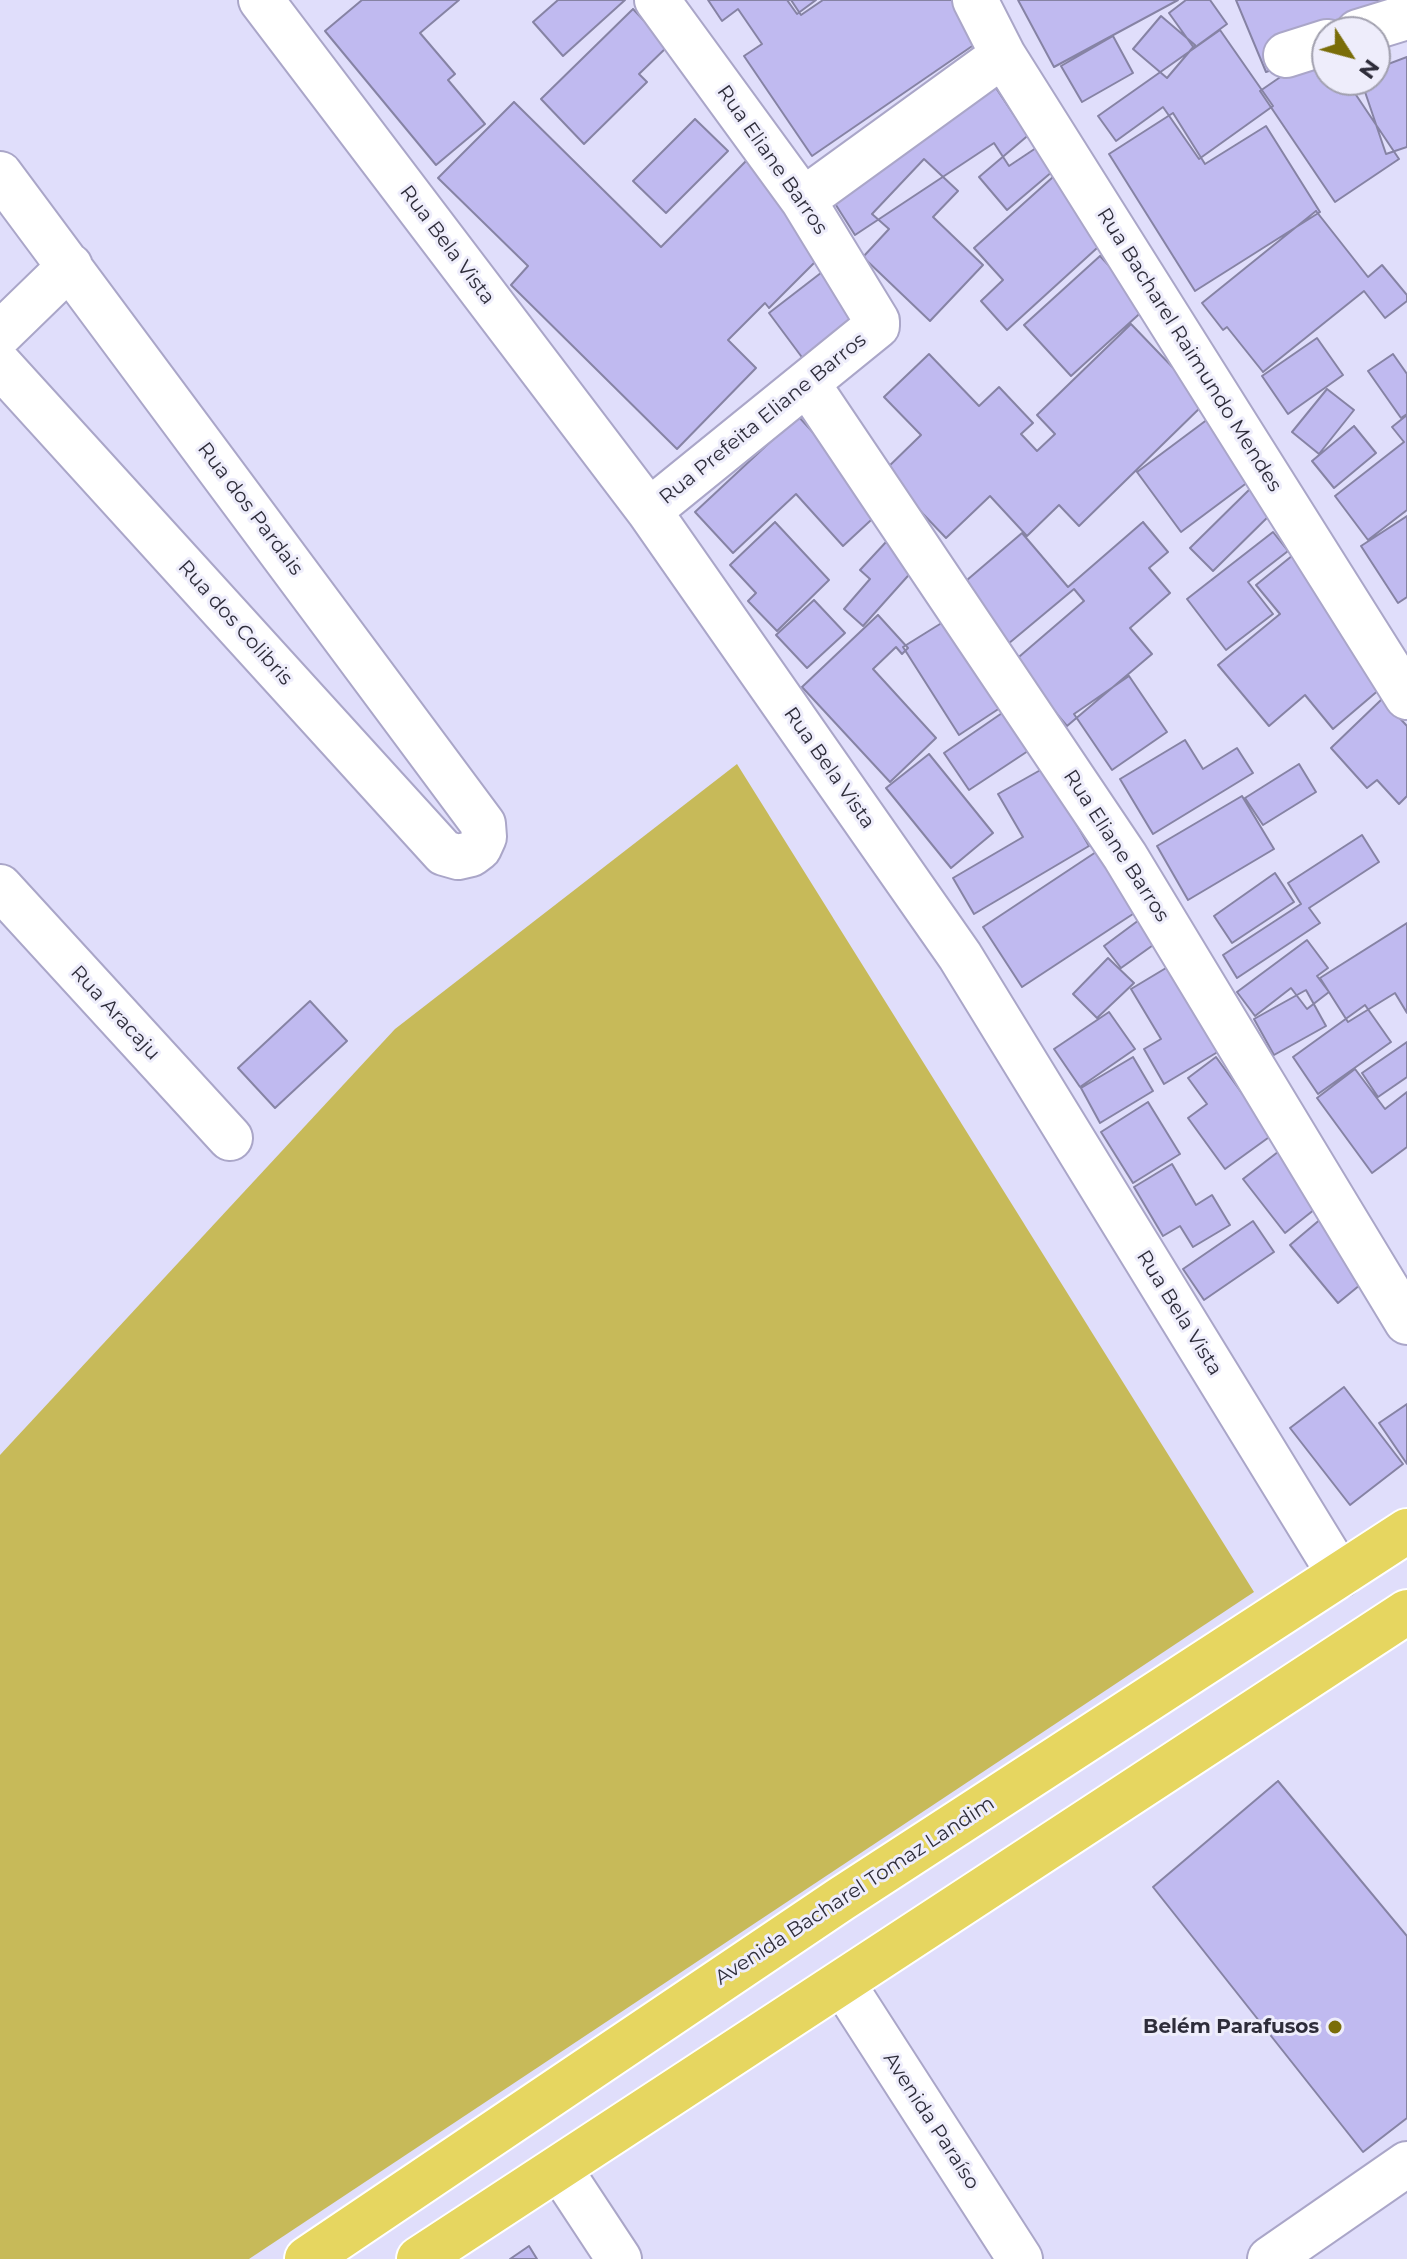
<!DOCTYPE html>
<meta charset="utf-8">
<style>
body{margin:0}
#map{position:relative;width:1407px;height:2259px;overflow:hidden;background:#e0defb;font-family:Montserrat,sans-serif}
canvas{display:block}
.north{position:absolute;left:1311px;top:16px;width:80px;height:80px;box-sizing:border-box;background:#eeedfb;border:2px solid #a1a0ae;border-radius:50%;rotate:126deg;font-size:22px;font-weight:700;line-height:32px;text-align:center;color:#2e2d3a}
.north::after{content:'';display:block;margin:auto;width:28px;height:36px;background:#7a6d09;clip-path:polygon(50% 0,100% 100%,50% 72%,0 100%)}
</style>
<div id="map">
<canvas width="1407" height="2259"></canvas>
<div class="north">N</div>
</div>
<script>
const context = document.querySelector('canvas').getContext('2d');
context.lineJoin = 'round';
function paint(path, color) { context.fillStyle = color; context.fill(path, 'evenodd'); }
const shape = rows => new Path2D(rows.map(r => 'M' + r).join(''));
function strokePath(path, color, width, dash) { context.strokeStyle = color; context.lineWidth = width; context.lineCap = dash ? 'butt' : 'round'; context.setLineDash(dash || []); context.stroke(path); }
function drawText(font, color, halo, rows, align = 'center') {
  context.font = font + ' Montserrat,sans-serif'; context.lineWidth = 6; context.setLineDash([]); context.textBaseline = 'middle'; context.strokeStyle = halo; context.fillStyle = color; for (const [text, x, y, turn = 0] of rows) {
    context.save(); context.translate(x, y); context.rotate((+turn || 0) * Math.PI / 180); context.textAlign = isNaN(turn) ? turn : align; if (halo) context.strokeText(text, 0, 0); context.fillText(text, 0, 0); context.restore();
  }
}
paint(shape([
 [737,764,1254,1592,249,2259,0,2259,0,1455,395,1029]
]), '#c7ba59');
const building = shape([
 [362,0,459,0,420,33,455,74,448,80,485,124,436,165,325,31,362,0],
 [558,0,625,0,563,56,533,22,558,0],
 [708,0,791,0,801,15,823,0,954,0,981,40,812,156,744,56,762,44,738,9,722,21,708,0],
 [787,0,816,0,797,14,787,0],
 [1018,0,1178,0,1054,67,1018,0],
 [1186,0,1210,0,1227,24,1194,48,1169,13,1186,0],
 [1236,0,1407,0,1327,50,1266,72,1236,0],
 [633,9,668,46,639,74,647,82,584,144,541,99,633,9],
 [1161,16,1195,45,1167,78,1133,49,1161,16],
 [1220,30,1273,106,1199,159,1163,107,1116,141,1098,116,1220,30],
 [1113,36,1133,73,1082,102,1061,66,1113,36],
 [1324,47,1327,51,1327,80,1346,80,1399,159,1335,202,1260,91,1324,47],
 [1407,57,1407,147,1386,154,1361,80,1375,80,1375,69,1407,57],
 [992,82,1036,148,1009,166,994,143,855,235,827,191,992,82],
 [514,102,661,247,747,160,832,245,769,308,765,303,728,340,756,368,677,449,511,285,528,266,438,178,514,102],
 [1173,113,1205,164,1266,126,1320,212,1195,291,1109,154,1173,113],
 [695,119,728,151,666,213,633,181,695,119],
 [1038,127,1066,160,1007,210,979,177,1038,127],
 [924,159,958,191,933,217,983,265,930,321,863,257,889,229,872,214,924,159],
 [1053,177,1108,238,1007,330,981,301,1003,280,974,248,1053,177],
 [1316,211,1368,277,1382,265,1407,295,1407,301,1385,318,1364,291,1263,372,1227,327,1223,330,1202,303,1316,211],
 [1100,256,1147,307,1071,376,1024,325,1100,256],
 [826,269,862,316,804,360,769,313,826,269],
 [1131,324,1206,402,1079,526,1059,505,1027,536,990,496,946,538,883,472,921,435,884,397,929,354,979,406,999,387,1033,423,1021,434,1037,451,1055,434,1037,415,1131,324],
 [1317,338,1343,375,1288,414,1262,376,1317,338],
 [1393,354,1407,374,1407,414,1401,418,1368,371,1393,354],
 [1327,389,1354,410,1319,454,1292,432,1327,389],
 [1407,415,1407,510,1368,540,1335,496,1404,442,1392,427,1407,415],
 [798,416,883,509,843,546,796,494,733,553,695,512,798,416],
 [1208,419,1252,479,1181,532,1137,472,1208,419],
 [1354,426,1376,453,1334,488,1312,461,1354,426],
 [1255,484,1278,507,1213,571,1190,548,1255,484],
 [1407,516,1407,597,1398,603,1361,546,1407,516],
 [775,522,829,580,777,631,748,601,756,593,730,565,775,522],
 [1143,522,1168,552,1149,568,1170,593,1130,628,1152,654,1067,726,1013,662,1084,601,1074,589,1008,644,960,586,1022,533,1068,587,1143,522],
 [1273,532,1288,551,1248,582,1273,614,1226,650,1187,599,1273,532],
 [886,542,915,568,863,626,844,609,870,579,860,570,886,542],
 [1298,551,1387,683,1333,729,1305,695,1269,726,1218,665,1280,614,1256,585,1298,551],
 [814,600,845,633,807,668,776,635,814,600],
 [878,615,908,648,902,654,896,647,873,669,936,738,890,782,802,687,878,615],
 [948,619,1003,706,959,735,903,647,948,619],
 [1129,676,1167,732,1112,770,1074,714,1129,676],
 [1382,699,1407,726,1407,796,1399,804,1377,780,1367,788,1331,748,1382,699],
 [1005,711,1031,749,969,790,944,753,1005,711],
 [1185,740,1203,769,1237,748,1253,773,1153,834,1120,779,1185,740],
 [929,754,993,833,951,868,886,788,929,754],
 [1299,764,1316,792,1263,825,1245,798,1299,764],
 [1044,768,1089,846,974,914,953,878,1023,837,998,794,1044,768],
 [1242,796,1274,849,1188,900,1157,846,1242,796],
 [1362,835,1379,862,1309,908,1320,923,1237,978,1223,955,1301,904,1288,883,1362,835],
 [1099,850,1139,910,1022,987,983,927,1099,850],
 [1275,873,1294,902,1232,943,1214,916,1275,873],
 [1139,920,1156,943,1121,968,1104,946,1139,920],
 [1407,923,1407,1013,1395,993,1348,1022,1320,978,1407,923],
 [1307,940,1328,968,1317,976,1329,992,1307,1009,1291,988,1255,1016,1237,992,1307,940],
 [1108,958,1134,983,1097,1018,1073,994,1108,958],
 [1171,965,1221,1050,1164,1084,1144,1049,1161,1039,1131,989,1171,965],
 [1306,990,1326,1026,1274,1055,1254,1019,1306,990],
 [310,1001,347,1041,275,1108,238,1068,310,1001],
 [1365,1005,1391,1042,1318,1094,1293,1057,1365,1005],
 [1109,1012,1135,1049,1080,1087,1054,1049,1109,1012],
 [1407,1042,1407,1077,1378,1097,1362,1073,1407,1042],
 [1133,1057,1153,1091,1100,1123,1081,1088,1133,1057],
 [1216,1057,1272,1135,1225,1169,1188,1118,1207,1104,1188,1078,1216,1057],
 [1355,1069,1385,1109,1407,1092,1407,1147,1372,1173,1317,1098,1355,1069],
 [1148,1102,1180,1154,1133,1183,1101,1132,1148,1102],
 [1283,1148,1325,1201,1285,1233,1243,1179,1283,1148],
 [1172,1164,1196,1205,1212,1195,1230,1225,1193,1247,1180,1226,1163,1236,1134,1187,1172,1164],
 [1329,1212,1377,1271,1338,1303,1290,1245,1329,1212],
 [1253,1221,1274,1252,1204,1300,1183,1269,1253,1221],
 [1344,1387,1403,1464,1350,1505,1290,1428,1344,1387],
 [1407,1404,1407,1464,1379,1423,1407,1404],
 [1278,1781,1407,1936,1407,2118,1363,2152,1153,1887,1278,1781],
 [529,2246,537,2259,510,2259,529,2246]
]);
paint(building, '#c0baf0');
strokePath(building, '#8683a4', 2);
const minor = shape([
 [261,0,649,511,960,956,1340,1575],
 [975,0,1003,55,1407,697],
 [1358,32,1407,17],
 [1286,55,1327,42],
 [0,174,483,824,484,837,479,848,471,854,458,857,444,853,0,365],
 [803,200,1003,55],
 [0,334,70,266],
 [807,383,1125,856,1407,1322],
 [649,511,877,326,877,321,803,200,657,0],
 [0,887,230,1138],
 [843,1984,1020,2259],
 [559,2168,619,2259],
 [1270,2259,1407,2164]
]);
const highway = shape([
 [307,2259,841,1899,1407,1531],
 [419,2259,1407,1612]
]);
strokePath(minor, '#aaa6c8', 48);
strokePath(highway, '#fff', 48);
strokePath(minor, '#fff', 44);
strokePath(highway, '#e6d660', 44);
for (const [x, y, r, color] of [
 [1335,2027,8,"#7a6d09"]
]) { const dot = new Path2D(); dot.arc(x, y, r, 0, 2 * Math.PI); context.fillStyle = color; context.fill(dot); strokePath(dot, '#eeedfb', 3); }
drawText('20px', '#2e2d3a', '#eeedfb', [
 ["Rua Eliane Barros",772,160,55],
 ["Rua Bela Vista",447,245,53],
 ["Rua Bacharel Raimundo Mendes",1189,350,58],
 ["Rua Prefeita Eliane Barros",763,419,-39],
 ["Rua dos Pardais",250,509,53],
 ["Rua dos Colibris",235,623,48],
 ["Rua Bela Vista",829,768,55],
 ["Rua Eliane Barros",1116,846,57],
 ["Rua Aracaju",115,1013,47],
 ["Rua Bela Vista",1179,1313,58],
 ["Avenida Bacharel Tomaz Landim",855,1891,-33],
 ["Avenida Paraíso",931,2121,57]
]);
drawText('bold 20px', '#2e2d3a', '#eeedfb', [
 ["Belém Parafusos",1319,2027]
], 'right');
</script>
